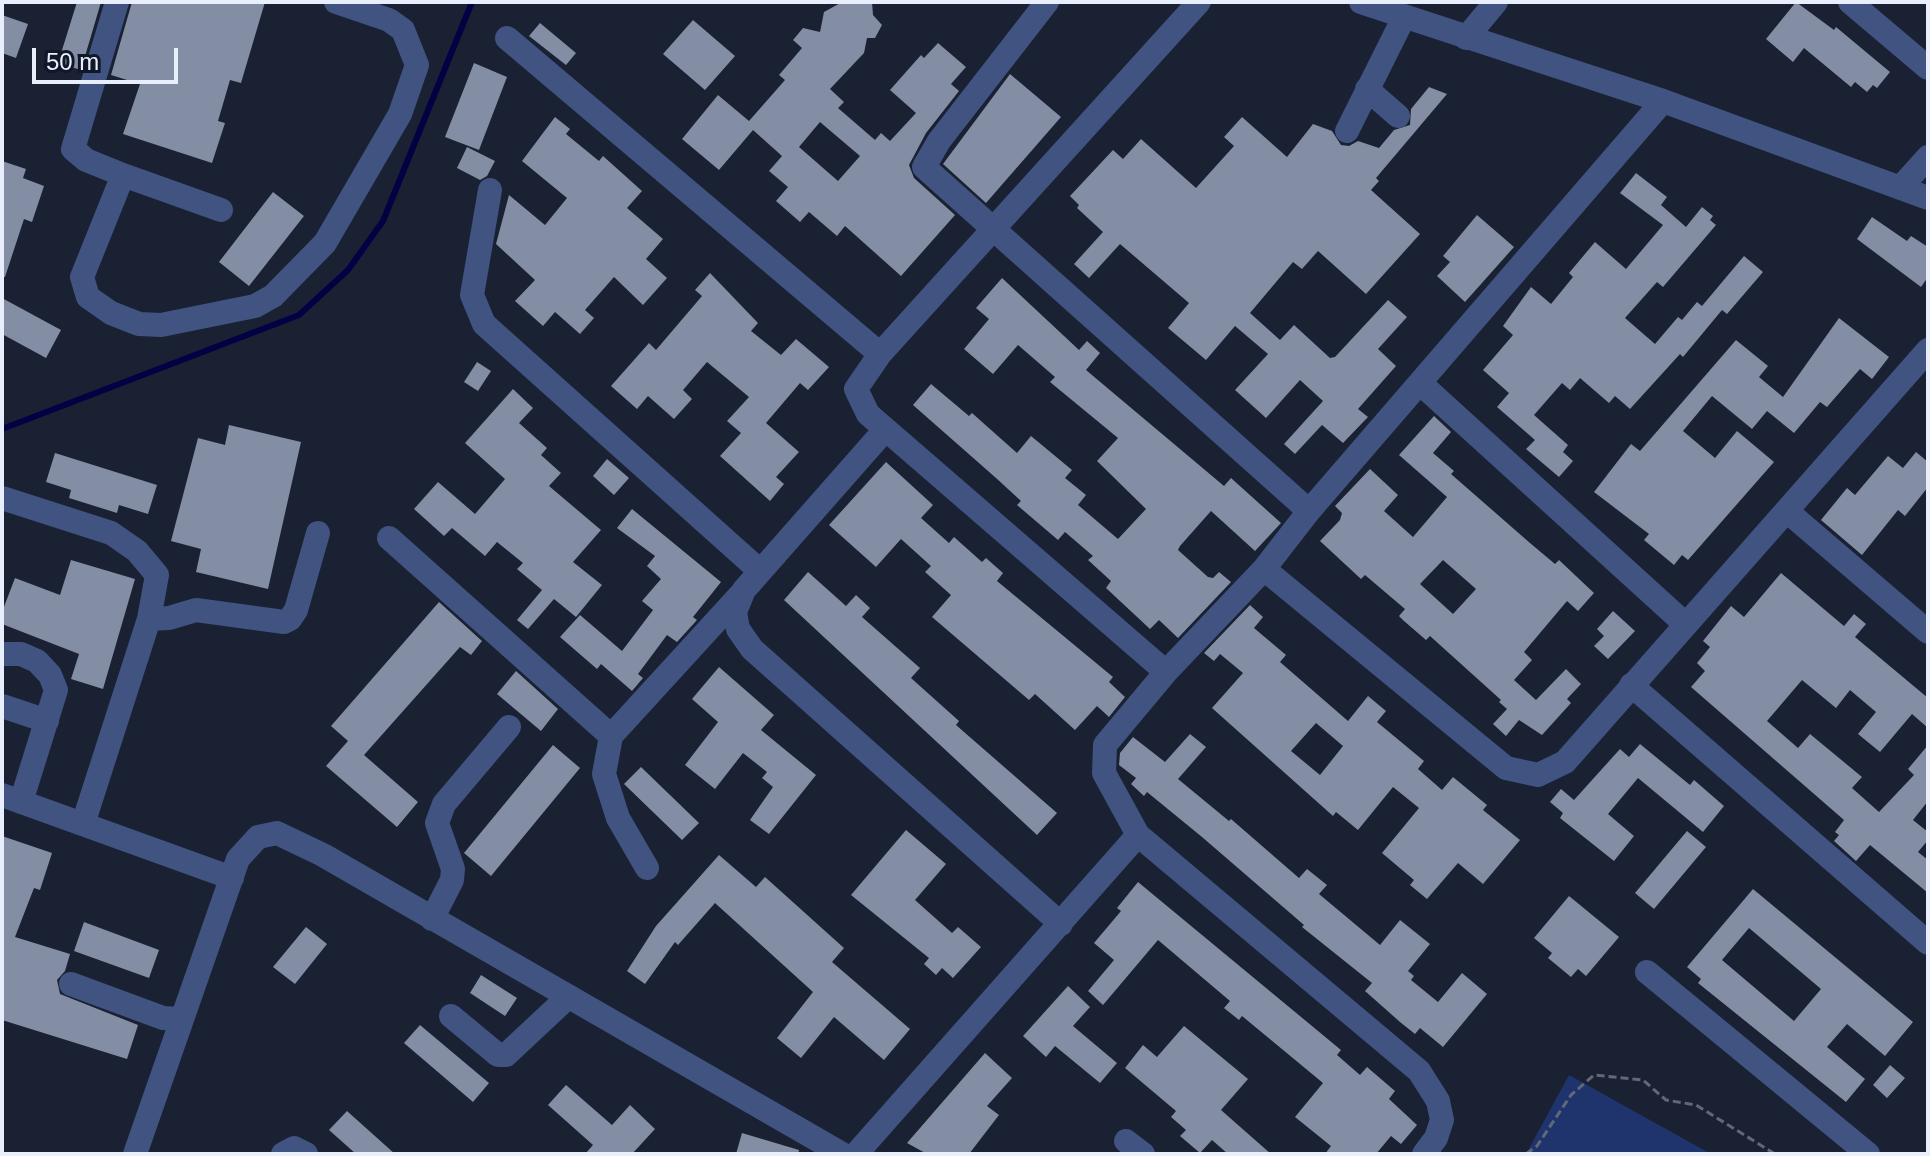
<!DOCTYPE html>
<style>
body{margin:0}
#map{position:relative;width:1930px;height:1156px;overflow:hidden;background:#192133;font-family:Helvetica,sans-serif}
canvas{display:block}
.frame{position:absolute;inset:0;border:4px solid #e8eefb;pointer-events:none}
.scale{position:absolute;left:32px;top:48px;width:146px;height:36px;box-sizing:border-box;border:4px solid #e8eefb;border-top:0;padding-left:10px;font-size:24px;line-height:28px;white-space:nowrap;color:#e8eefb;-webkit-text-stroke:6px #101729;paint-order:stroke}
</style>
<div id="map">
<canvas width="1930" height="1156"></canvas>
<div class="frame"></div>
<div class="scale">50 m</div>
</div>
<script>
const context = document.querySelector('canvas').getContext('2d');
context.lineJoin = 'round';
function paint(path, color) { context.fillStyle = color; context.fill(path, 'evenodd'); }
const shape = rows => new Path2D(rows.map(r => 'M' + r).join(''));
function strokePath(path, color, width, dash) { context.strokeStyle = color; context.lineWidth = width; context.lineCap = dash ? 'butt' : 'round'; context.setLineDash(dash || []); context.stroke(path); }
paint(shape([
 [1569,1075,1711,1154,1526,1154]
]), '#1f336c');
strokePath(shape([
 [2,429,299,315,348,270,383,221,472,2]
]), '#020143', 6);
paint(shape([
 [77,2,101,2,81,70,58,63],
 [132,2,265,2,241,83,230,80,218,121,225,123,212,163,123,134,140,84,111,75],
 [842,2,872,2,873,15,882,25,875,38,867,38,864,53,830,89,844,102,838,108,875,140,881,133,890,141,916,113,890,90,921,55,924,58,938,43,966,67,951,84,959,91,926,133,909,165,914,178,955,215,901,276,845,226,837,236,809,212,800,222,776,201,788,187,769,171,782,156,753,130,719,170,682,139,718,95,749,121,785,80,779,75,802,48,793,40,803,28,820,32,824,12],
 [820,122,860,156,838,181,799,147],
 [1796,2,1834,30,1836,27,1890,72,1877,88,1873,85,1867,92,1855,82,1851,87,1804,48,1793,62,1766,39],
 [2,15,28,24,16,58,2,53],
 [693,20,735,56,705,90,663,54],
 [540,23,576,53,566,65,529,36],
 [474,63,507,77,479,150,445,137],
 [1010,74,1061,117,986,203,943,164],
 [1429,87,1447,94,1376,178,1379,181,1371,190,1420,234,1366,294,1318,251,1302,269,1293,262,1250,313,1280,340,1294,325,1330,358,1335,357,1388,300,1407,317,1378,349,1396,366,1358,409,1368,417,1343,443,1322,425,1295,454,1284,444,1323,401,1300,380,1266,418,1235,390,1268,354,1235,326,1206,360,1168,328,1189,303,1120,244,1089,278,1074,264,1103,232,1077,208,1079,205,1070,196,1113,150,1123,159,1141,139,1196,188,1234,146,1224,137,1242,117,1287,157,1313,124,1332,131,1341,145,1349,146,1358,141,1379,148,1394,130,1410,125,1411,109],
 [555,117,570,129,566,134,599,161,603,156,642,191,627,208,663,239,646,259,667,278,643,305,614,277,585,310,594,318,580,334,555,312,543,326,515,301,535,280,496,244,509,195,545,225,567,198,522,161],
 [467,147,495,161,487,176,480,180,457,168],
 [2,161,26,169,23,178,44,186,32,222,24,219,5,277,2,277],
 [1636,173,1667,197,1661,205,1686,227,1702,207,1713,216,1710,220,1716,225,1663,287,1657,282,1625,318,1655,344,1678,317,1682,320,1697,302,1702,306,1744,256,1763,272,1727,314,1722,310,1683,357,1680,354,1630,409,1615,396,1609,403,1580,378,1570,390,1562,383,1534,415,1568,445,1563,452,1573,461,1559,477,1526,449,1535,440,1497,407,1509,393,1483,370,1513,335,1503,326,1531,287,1551,304,1573,277,1569,273,1595,242,1626,269,1663,225,1620,193],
 [273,192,304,216,249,286,219,262],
 [1477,215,1514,247,1465,302,1437,276,1450,262,1443,256],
 [1872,217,1907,241,1911,236,1928,247,1928,277,1921,287,1857,239],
 [710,273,758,323,751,331,781,355,796,339,829,367,808,390,800,383,766,423,799,452,776,477,784,484,770,501,720,456,741,433,727,421,749,397,707,362,683,390,692,399,674,419,648,396,637,409,611,386,649,343,656,350,702,296,695,290],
 [1002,278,1079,350,1087,341,1100,353,1086,370,1224,486,1231,478,1281,523,1255,551,1211,511,1180,546,1178,550,1208,577,1213,578,1219,572,1231,582,1178,638,1159,620,1150,629,1106,588,1111,581,1088,560,1093,556,1065,532,1058,540,1017,505,1021,501,996,478,913,405,931,384,969,416,972,413,1017,453,1031,436,1072,470,1065,478,1086,495,1078,505,1118,539,1146,509,1097,461,1118,438,1050,382,1055,377,1018,345,993,374,964,349,989,319,976,308],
 [2,298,61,330,46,358,2,334],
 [1839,318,1889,357,1872,379,1860,369,1827,407,1820,402,1794,433,1767,411,1752,429,1712,396,1683,431,1715,458,1737,431,1774,462,1688,560,1682,555,1674,565,1644,540,1649,534,1594,492,1631,444,1640,451,1736,340,1768,366,1759,377,1783,397],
 [477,362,491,371,478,391,464,382],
 [513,389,533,408,519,423,547,448,541,455,561,473,549,486,601,530,573,562,602,585,576,617,554,599,528,629,517,620,542,590,517,569,523,563,497,542,485,556,452,528,444,536,414,509,438,482,475,514,505,479,465,443],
 [1434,416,1451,432,1433,453,1454,471,1451,474,1530,543,1555,564,1559,560,1594,593,1578,611,1567,601,1524,652,1532,660,1514,680,1536,700,1566,669,1581,684,1567,699,1571,703,1542,735,1519,720,1506,736,1493,724,1507,709,1499,702,1501,700,1430,636,1426,640,1404,621,1399,616,1405,609,1365,575,1361,579,1320,541,1340,520,1342,513,1335,506,1370,469,1398,495,1384,511,1413,537,1447,497,1399,455],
 [1443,560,1476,589,1453,614,1420,584],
 [229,425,301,442,268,589,196,572,201,549,171,541,198,438,225,445],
 [1916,452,1928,462,1928,487,1905,516,1898,510,1862,555,1821,520,1847,488,1855,495,1888,456,1903,468],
 [55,453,157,485,148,514,119,505,117,513,69,498,71,490,46,482],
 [607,459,629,478,614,495,593,476],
 [886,462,933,505,921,518,949,543,954,537,982,562,986,558,1003,573,997,581,1113,677,1109,682,1125,697,1109,717,1097,706,1075,730,1035,694,1029,700,932,617,951,595,925,572,931,566,901,539,876,567,829,525],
 [632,509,721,582,693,617,697,620,677,642,667,635,638,674,643,678,632,691,601,664,597,669,560,637,580,615,622,651,653,610,642,601,661,579,647,566,655,556,617,528],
 [71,560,135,579,103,689,71,679,79,654,2,624,2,612,15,578,60,595],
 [808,572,846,606,856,595,870,608,862,617,920,668,911,678,959,721,956,725,1057,813,1037,835,784,600],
 [1781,573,1844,626,1854,614,1866,624,1855,637,1928,698,1928,728,1912,714,1880,752,1858,734,1876,712,1850,690,1836,708,1802,680,1767,721,1798,748,1810,734,1862,777,1852,788,1879,812,1914,775,1908,769,1928,745,1928,801,1913,820,1928,832,1928,840,1918,852,1928,860,1928,893,1870,845,1856,861,1834,841,1839,835,1835,832,1844,820,1691,687,1705,671,1697,663,1710,647,1703,641,1731,606,1744,617],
 [439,602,482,641,471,655,460,647,364,755,418,802,397,827,326,766,348,741,331,726],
 [1250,605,1263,617,1254,628,1286,655,1280,662,1348,721,1368,696,1386,711,1377,722,1424,761,1418,769,1442,790,1453,777,1487,805,1483,810,1520,840,1483,884,1458,863,1427,899,1410,885,1414,880,1382,853,1419,808,1393,787,1358,830,1336,812,1333,816,1212,708,1243,673,1220,654,1214,661,1204,653],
 [1316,723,1343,746,1320,775,1291,751],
 [1613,611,1635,631,1608,659,1594,646,1604,636,1597,629],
 [719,667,774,715,761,730,816,775,769,834,750,820,773,787,762,778,767,772,743,753,715,789,685,765,718,722,692,699],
 [516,671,558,709,541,731,497,694],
 [1190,734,1206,747,1178,779,1229,821,1231,819,1299,878,1307,869,1327,885,1319,894,1380,945,1400,920,1430,944,1408,971,1414,976,1411,980,1438,1002,1462,973,1487,994,1443,1047,1420,1028,1415,1034,1400,1022,1365,991,1372,983,1302,927,1304,925,1202,837,1147,792,1144,796,1131,784,1136,778,1119,765,1120,753,1133,737,1165,762],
 [1640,744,1690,785,1694,780,1724,806,1703,832,1638,778,1608,814,1634,836,1614,861,1560,818,1563,813,1550,802,1561,789,1574,800,1620,749,1629,757],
 [553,745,580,768,491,876,464,853],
 [641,767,699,823,682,840,624,784],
 [906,830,946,864,915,900,952,933,958,927,981,947,953,978,942,968,936,975,924,964,929,958,851,895],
 [1687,831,1706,847,1654,909,1635,893],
 [2,836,52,853,40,890,34,888,15,937,70,954,65,971,57,980,60,994,138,1025,127,1059,2,1020],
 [719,855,756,887,765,877,844,948,832,962,910,1029,884,1060,834,1017,801,1058,777,1038,813,992,715,903,678,945,675,942,645,984,627,971,656,926],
 [1138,882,1341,1050,1337,1055,1360,1075,1367,1067,1395,1091,1389,1099,1417,1125,1401,1144,1391,1136,1376,1154,1325,1154,1331,1146,1295,1117,1323,1083,1242,1016,1239,1020,1224,1008,1230,1001,1158,940,1103,1005,1088,991,1114,960,1094,943,1121,911,1117,908],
 [1753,889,1913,1022,1885,1056,1847,1024,1827,1047,1865,1079,1846,1102,1698,983,1701,979,1687,967],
 [1749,928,1821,989,1794,1021,1722,960],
 [1569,896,1619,937,1586,976,1578,969,1571,977,1548,958,1552,953,1534,938],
 [84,922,159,950,149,978,74,951],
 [306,927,327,944,295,984,273,967],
 [481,975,517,998,505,1016,470,993],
 [1068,986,1090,1007,1073,1026,1117,1063,1100,1083,1055,1046,1046,1057,1023,1036],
 [420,1025,489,1083,473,1102,404,1043],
 [1184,1026,1248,1079,1221,1110,1271,1154,1228,1154,1212,1140,1200,1153,1180,1136,1186,1130,1171,1117,1176,1111,1125,1068,1143,1045,1157,1057],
 [985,1053,1012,1078,987,1106,999,1115,969,1154,927,1154,907,1143],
 [1890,1065,1905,1078,1887,1098,1873,1085],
 [566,1085,612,1125,630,1105,655,1129,632,1154,585,1154,593,1145,548,1105],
 [347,1111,395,1154,356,1154,329,1130],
 [742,1133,799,1150,798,1154,736,1154]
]), '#838da4');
strokePath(shape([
 [1526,1154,1537,1146,1571,1095,1594,1075,1643,1080,1666,1100,1696,1105,1775,1154]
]), '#616879', 3, [8, 4]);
strokePath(shape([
 [117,2,73,149,86,160,123,175],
 [1047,2,939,141,924,167,1309,511],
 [1361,2,1663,101,1928,198],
 [1850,2,1928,68],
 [507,38,880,354,856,389,868,414,1166,672],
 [1466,38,1496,2],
 [1367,89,1398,116],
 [1347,131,1404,17],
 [1900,188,1928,157],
 [490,190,472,295,484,324,760,571],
 [221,210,123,175,82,277,88,297,111,313,139,324,161,325,255,306,273,296,325,243,400,114,417,65,403,30,389,20,336,2],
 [880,354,1199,2],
 [1420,383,1684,623],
 [884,431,744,590,735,612,738,629,752,649,1061,924],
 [2,498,111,533,137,551,157,575,149,619,83,824],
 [1788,512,1928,632],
 [389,538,611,736,740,595],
 [1264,569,1506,768,1538,775,1565,762,1928,350],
 [149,619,169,618,196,610,284,622,290,619,296,610,318,533],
 [2,654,21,654,37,661,50,675,56,690,21,802],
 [1631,685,1928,943],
 [2,706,47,721],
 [611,736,604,774,618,818,647,868],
 [2,795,232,878],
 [432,919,452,880,453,869,437,823,444,804,509,727],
 [1647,972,1868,1154],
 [71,984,163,1018,182,1019],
 [451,1016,498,1055,506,1055,568,997],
 [1126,1141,1143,1154],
 [135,1154,238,859,258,837,277,833,323,855,842,1154],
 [283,1154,294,1148,306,1154],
 [856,1154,1138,835],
 [1424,1154,1436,1138,1442,1120,1438,1101,1419,1071,1138,835,1104,773,1105,745,1166,672,1264,569,1309,511,1663,101]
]), '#405381', 24);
</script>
